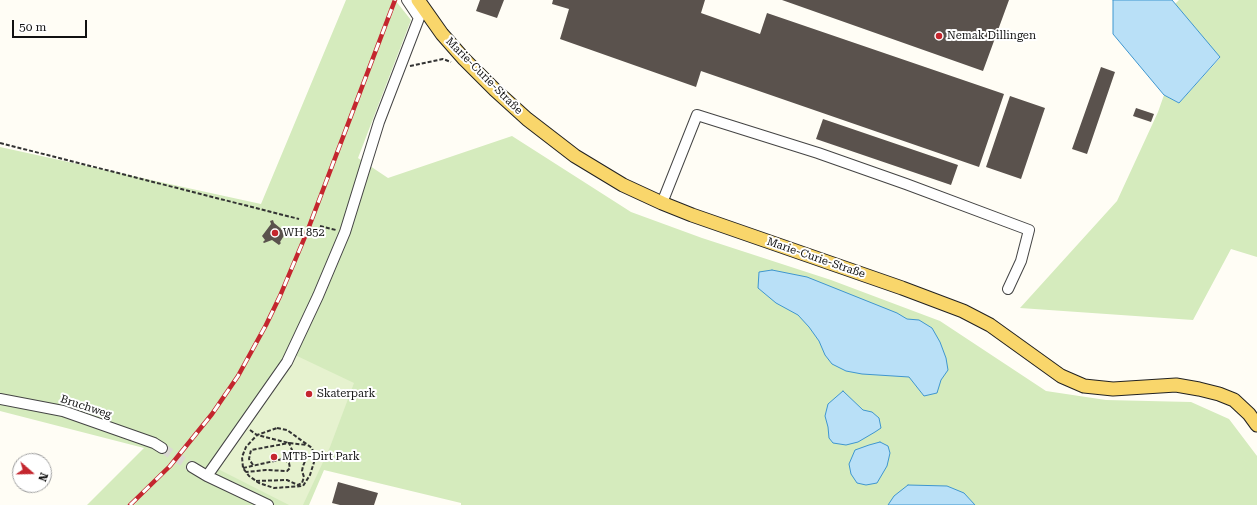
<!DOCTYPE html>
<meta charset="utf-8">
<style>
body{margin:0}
#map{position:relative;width:1257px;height:505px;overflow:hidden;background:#fffdf5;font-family:"Roboto Serif",serif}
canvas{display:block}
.north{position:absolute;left:12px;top:453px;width:40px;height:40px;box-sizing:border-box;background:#fff;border:1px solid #a0a0a0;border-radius:50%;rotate:110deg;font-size:11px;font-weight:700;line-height:16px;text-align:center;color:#111}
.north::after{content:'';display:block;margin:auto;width:14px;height:18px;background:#c4262e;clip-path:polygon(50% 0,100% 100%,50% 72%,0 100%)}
.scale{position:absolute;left:12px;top:20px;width:75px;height:18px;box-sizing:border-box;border:2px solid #111;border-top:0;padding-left:5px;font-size:12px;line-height:14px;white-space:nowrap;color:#111;-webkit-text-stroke:3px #fff;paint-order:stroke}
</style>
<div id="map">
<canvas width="1257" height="505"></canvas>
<div class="north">N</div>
<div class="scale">50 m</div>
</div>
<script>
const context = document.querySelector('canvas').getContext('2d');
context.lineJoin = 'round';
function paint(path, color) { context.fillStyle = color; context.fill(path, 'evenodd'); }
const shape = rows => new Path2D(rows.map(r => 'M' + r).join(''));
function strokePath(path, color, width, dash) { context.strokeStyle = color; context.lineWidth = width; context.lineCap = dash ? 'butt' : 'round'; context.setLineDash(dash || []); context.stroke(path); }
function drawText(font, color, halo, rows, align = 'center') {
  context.font = font + ' "Roboto Serif",serif'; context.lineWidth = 4; context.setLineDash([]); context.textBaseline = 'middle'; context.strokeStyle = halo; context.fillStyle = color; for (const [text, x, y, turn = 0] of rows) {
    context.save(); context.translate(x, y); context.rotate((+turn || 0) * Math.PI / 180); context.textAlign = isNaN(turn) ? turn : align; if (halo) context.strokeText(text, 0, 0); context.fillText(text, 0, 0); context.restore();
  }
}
paint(shape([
 [346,0,395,0,411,20,358,158,388,178,512,136,631,212,702,238,831,280,940,321,1046,391,1106,400,1191,402,1229,419,1257,456,1257,505,461,505,461,503,324,470,309,505,87,505,144,448,0,411,0,147,261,204],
 [1179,0,1257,0,1257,257,1231,249,1193,320,1020,308,1117,201,1158,112,1164,95,1179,103,1220,58,1175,4]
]), '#d5ebbd');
paint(shape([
 [295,355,354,383,330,447,303,505,289,505,216,468]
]), '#e6f2cf');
const water = shape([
 [1113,0,1172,0,1220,57,1179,103,1164,95,1113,34,1113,0],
 [772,270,807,277,897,313,907,319,919,320,932,328,940,342,946,358,948,370,941,380,937,393,924,396,909,377,862,374,846,371,832,364,825,355,819,341,809,327,798,315,776,303,758,288,759,272,772,270],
 [843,391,863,410,872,412,879,418,881,428,875,432,858,442,846,445,833,443,829,438,828,427,825,416,828,404,843,391],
 [880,442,888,446,890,453,887,466,877,483,866,485,857,483,851,474,849,464,855,450,869,445,880,442],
 [908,485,947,486,964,493,975,505,888,505,894,496,908,485]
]);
paint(water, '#b9e0f7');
strokePath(water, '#3f96cf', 1);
paint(shape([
 [480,0,504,0,497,18,476,11],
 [553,0,705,0,701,13,760,34,767,13,1004,94,979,167,701,71,696,87,560,39,569,9,552,4],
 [782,0,1009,0,983,71],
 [1101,67,1115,72,1087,154,1072,149],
 [1010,96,1045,108,1021,179,986,167],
 [1136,108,1154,114,1151,122,1133,116],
 [823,119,958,165,951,185,816,139],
 [273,220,274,223,285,232,285,234,280,242,281,243,279,245,272,240,264,243,263,242,265,240,262,236,271,224,270,221],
 [338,482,378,493,374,505,340,505,332,503]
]), '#5a524d');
strokePath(shape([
 [162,448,192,467]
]), '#dbdad3', 10, [10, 5]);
const minor = shape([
 [662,203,697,115,818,153,906,184,1029,230,1021,261,1008,289],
 [0,399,63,411,154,443,162,448],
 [192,467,207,476,268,505],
 [207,476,287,362,318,296,345,232,379,122,419,18,407,0]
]);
const major = shape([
 [418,0,442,34,464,59,495,90,527,119,575,156,623,185,662,203,692,215,902,288,963,311,990,325,1061,376,1084,386,1113,389,1176,385,1199,389,1219,394,1234,400,1249,414,1257,425]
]);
strokePath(minor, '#444', 12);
strokePath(major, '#222', 15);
strokePath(shape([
 [410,66,443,59,451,62],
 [0,143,299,219],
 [320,226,336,230],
 [277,428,287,430,312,448,315,459,310,475,303,486,274,488,259,483,249,476,243,468,242,457,246,447,257,435,277,428],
 [250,430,257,435,289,443,307,445],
 [253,465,249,459,251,450,289,443,292,450,290,457,283,459],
 [243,468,283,459,289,463,290,468,287,471,266,470,246,472],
 [256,481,287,480,298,485,302,483,304,477,302,471,303,466,306,459,314,455]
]), '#333', 2, [4, 2]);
strokePath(minor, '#fff', 10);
strokePath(major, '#f9d66b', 13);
const rail = shape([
 [130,505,170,466,212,414,238,376,266,325,280,296,307,232,395,0]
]);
strokePath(rail, '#c4262e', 4.5);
strokePath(rail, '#fff', 3, [9]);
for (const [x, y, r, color] of [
 [939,36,4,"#c4262e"],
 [275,233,4,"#c4262e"],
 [309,394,4,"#c4262e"],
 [274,457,4,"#c4262e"]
]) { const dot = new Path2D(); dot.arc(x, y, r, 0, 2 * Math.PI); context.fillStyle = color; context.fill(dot); strokePath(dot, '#fff', 1.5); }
drawText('11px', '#111', '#fff', [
 ["Nemak Dillingen",947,36],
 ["WH 852",283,233],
 ["Skaterpark",317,394],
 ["MTB-Dirt Park",282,457]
], 'left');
drawText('11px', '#111', '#fff', [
 ["Marie-Curie-Straße",484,76,45],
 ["Marie-Curie-Straße",816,258,19],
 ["Bruchweg",86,407,18]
]);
</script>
